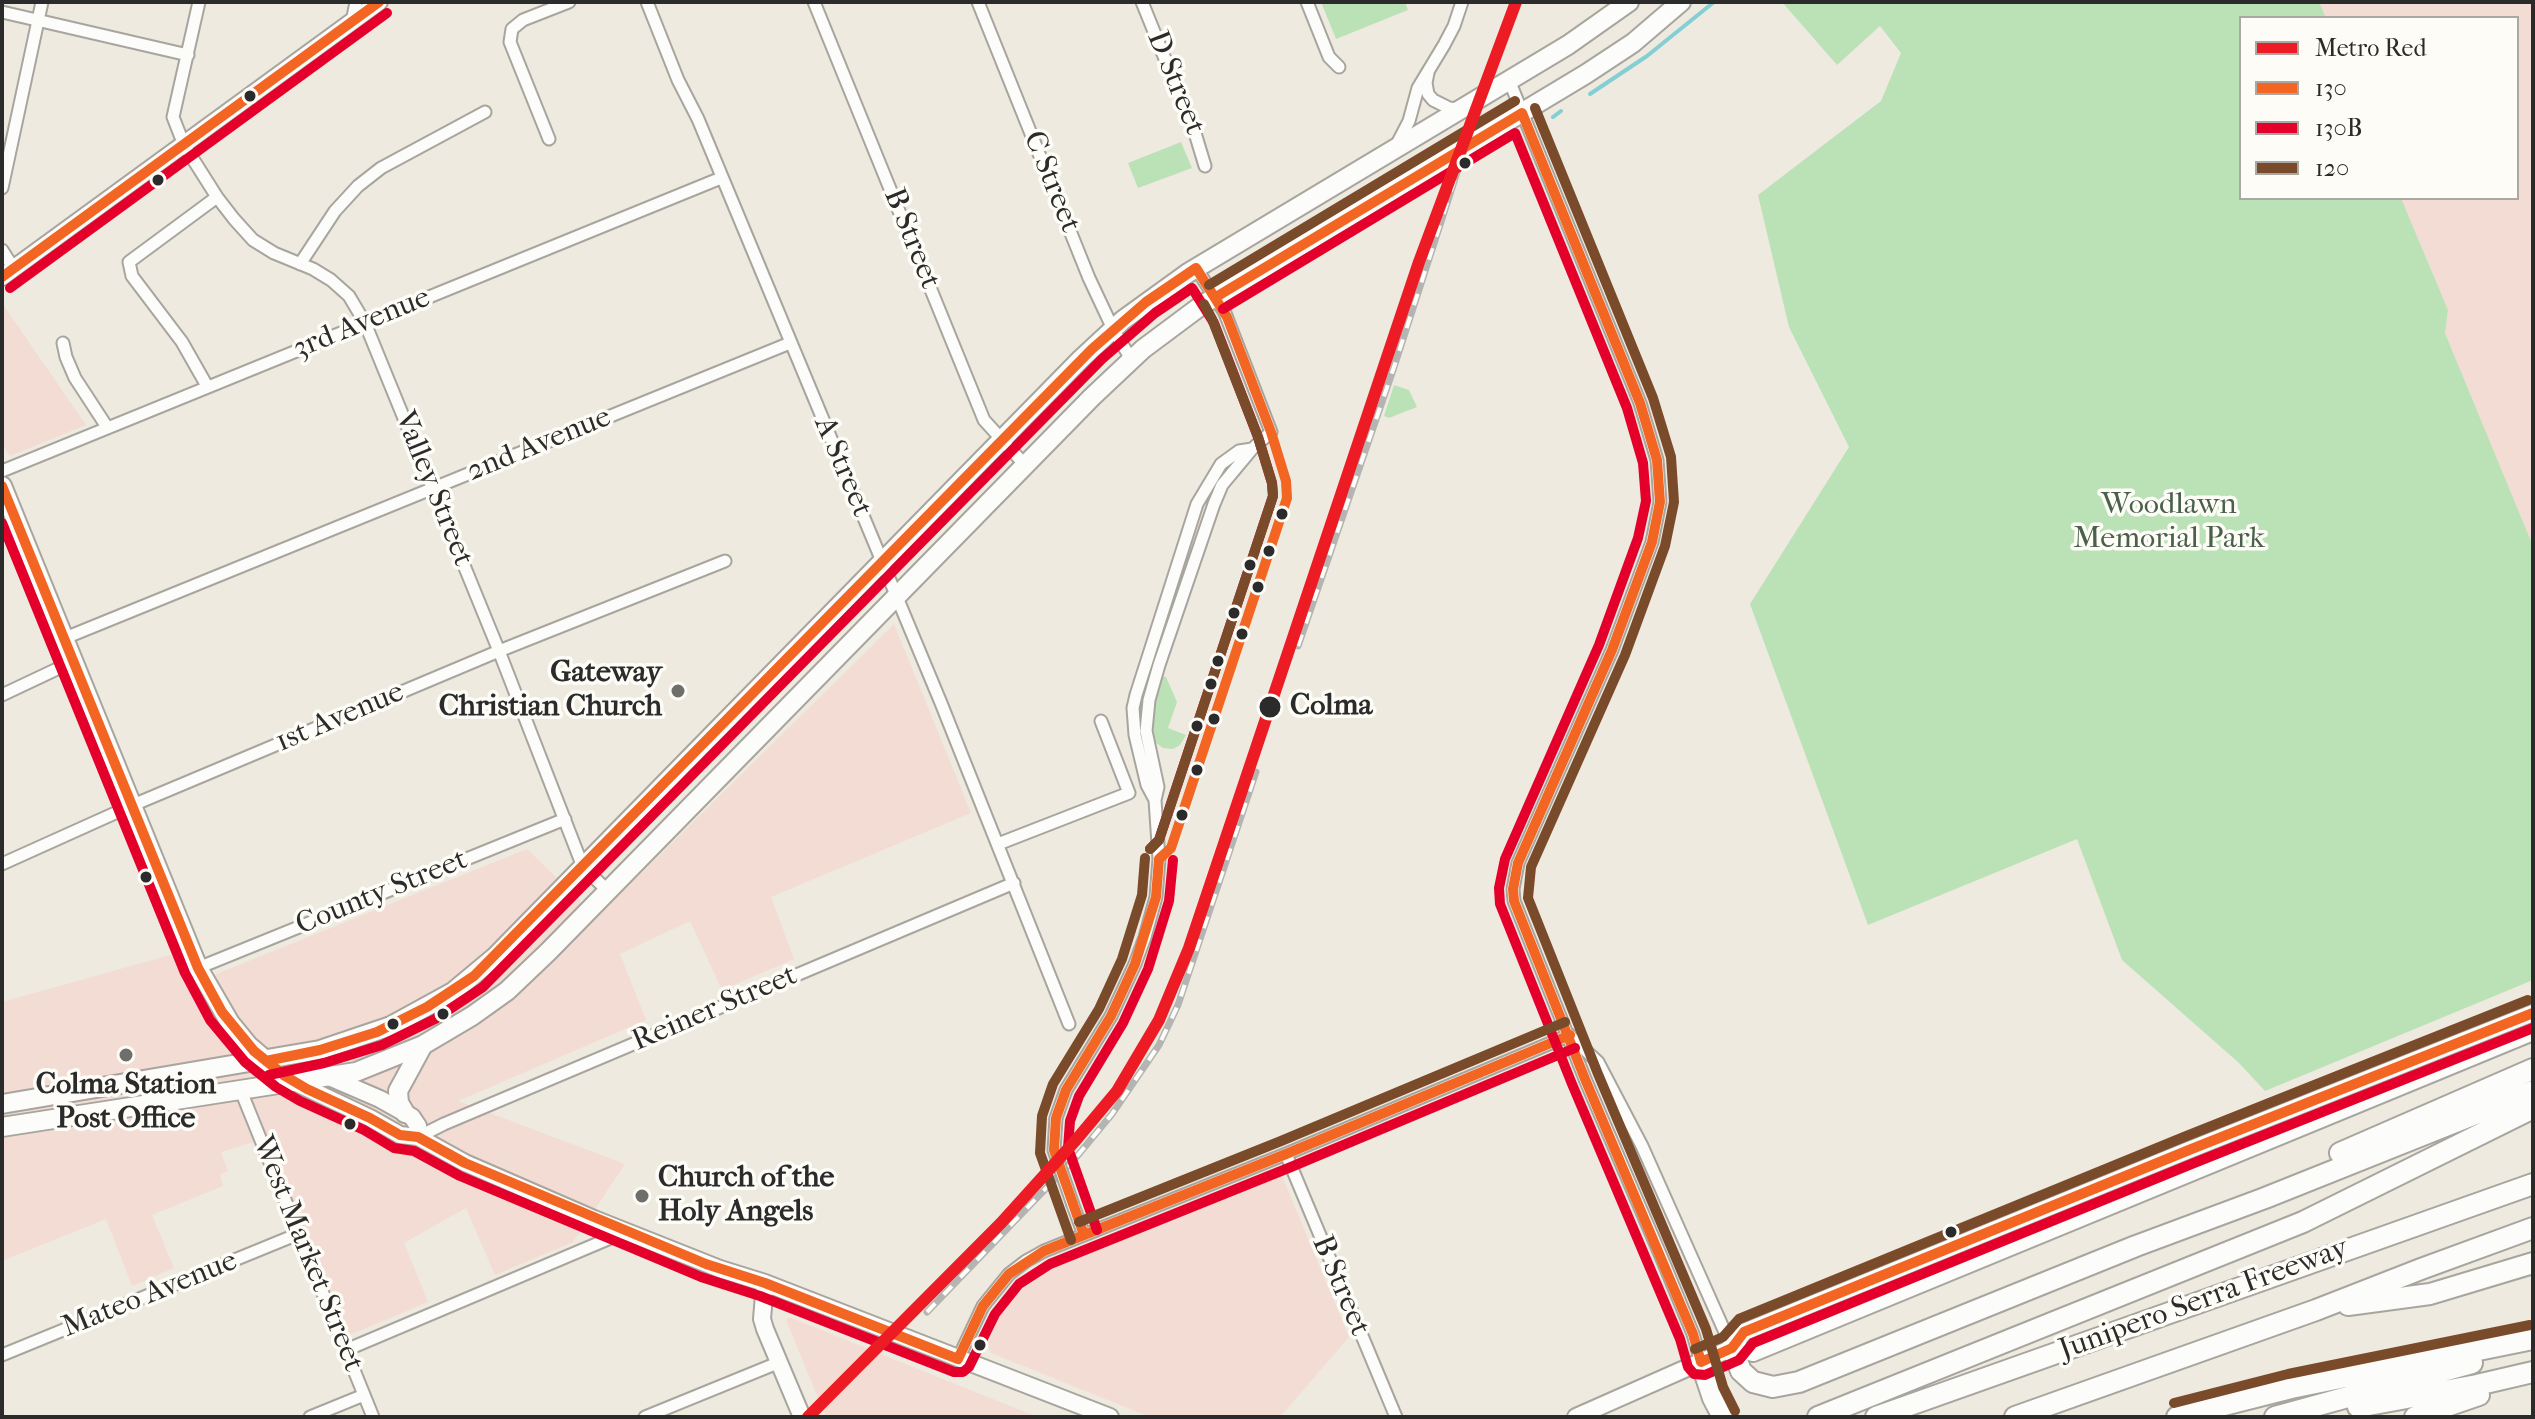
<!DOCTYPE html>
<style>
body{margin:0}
#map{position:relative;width:2535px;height:1419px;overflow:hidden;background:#eeeadf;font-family:"IM FELL French Canon",serif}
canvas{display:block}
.frame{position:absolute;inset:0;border:4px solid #2b2b2b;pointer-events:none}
.legend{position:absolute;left:2239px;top:16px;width:280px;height:184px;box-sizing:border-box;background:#fdfcf7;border:2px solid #a9a8a5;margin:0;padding:10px 14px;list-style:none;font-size:24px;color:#2b2b2b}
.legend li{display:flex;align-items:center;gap:16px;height:40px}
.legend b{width:40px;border:2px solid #a9a8a5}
</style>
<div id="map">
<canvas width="2535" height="1419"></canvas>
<div class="frame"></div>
<ul class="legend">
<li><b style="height:10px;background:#ed1c24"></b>Metro Red</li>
<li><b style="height:10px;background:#f26522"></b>130</li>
<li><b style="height:10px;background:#e4002b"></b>130B</li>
<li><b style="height:10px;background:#7a4b2a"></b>120</li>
</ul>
</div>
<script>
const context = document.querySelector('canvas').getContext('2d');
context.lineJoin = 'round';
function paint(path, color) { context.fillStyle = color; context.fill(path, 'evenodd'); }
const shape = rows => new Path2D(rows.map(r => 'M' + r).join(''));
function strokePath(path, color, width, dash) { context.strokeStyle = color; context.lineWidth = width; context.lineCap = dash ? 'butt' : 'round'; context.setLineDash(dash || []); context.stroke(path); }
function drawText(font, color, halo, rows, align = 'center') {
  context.font = font + ' "IM FELL French Canon",serif'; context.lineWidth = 7; context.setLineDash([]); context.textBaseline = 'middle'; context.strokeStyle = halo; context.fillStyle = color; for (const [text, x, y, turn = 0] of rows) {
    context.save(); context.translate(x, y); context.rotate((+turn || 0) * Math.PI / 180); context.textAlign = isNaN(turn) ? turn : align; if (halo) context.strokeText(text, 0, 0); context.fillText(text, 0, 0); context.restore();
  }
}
paint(shape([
 [2319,2,2533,2,2533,546,2445,333,2448,310,2401,198,2517,198,2517,18,2326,18],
 [4,306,86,425,10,456,2,444],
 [894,624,971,813,771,897,794,959,722,990,690,921,620,954,646,1020,458,1101,625,1164,573,1242,495,1275,466,1208,404,1243,428,1302,347,1336,264,1139,221,1152,228,1171,220,1175,223,1186,152,1215,174,1268,132,1286,106,1219,2,1261,2,1002,181,952,194,983,527,849,597,917],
 [1280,1171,1349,1337,1280,1417,1150,1417,991,1353,983,1337,1022,1279],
 [789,1317,913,1367,1038,1417,826,1417,786,1320]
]), '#f3dcd3');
paint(shape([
 [1321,2,1405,2,1408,10,1336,39],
 [1782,2,2319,2,2326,18,2241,18,2241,198,2401,198,2448,310,2445,333,2533,546,2533,980,2265,1091,2239,1063,2122,960,2077,839,1868,925,1750,604,1849,447,1789,327,1758,195,1881,101,1901,53,1880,26,1837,65],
 [1181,142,1192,168,1138,188,1128,163],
 [1394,385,1409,390,1417,407,1389,418,1384,416],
 [1161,676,1166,677,1177,702,1168,728,1186,735,1180,745,1173,749,1163,748,1155,742,1151,732,1153,698]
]), '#bbe2b7');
strokePath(shape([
 [1590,94,1647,56,1714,2],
 [1553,117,1561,111]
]), '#84cfd4', 4);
const street = shape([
 [199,2,173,117,184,145,217,197,234,219,253,240,274,253,313,269,331,280,349,296,365,323,499,651,583,867,608,891],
 [647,2,678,80,698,119,941,703,1069,1024],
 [814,2,984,420,1025,465],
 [978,2,1089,278,1113,329,1131,359],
 [1142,2,1195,133,1205,166],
 [1307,2,1329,57,1339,67],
 [2,12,188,55],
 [352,22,356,2],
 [1428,73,1426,83,1428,94,1433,100,1449,108,1460,109],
 [1509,80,1640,403,1657,460,1660,502,1652,542,1612,650,1518,863,1513,889,1514,901,1585,1079,1663,1261,1693,1334,1701,1362],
 [549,139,510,42,512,29,523,20,569,2],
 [1396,146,1409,121,1418,88,1444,45,1454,26,1462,2],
 [2,188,42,2],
 [2,250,14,269],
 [300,264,335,211,358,186,381,168,485,112],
 [63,343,66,357,75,378,107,427],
 [207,386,182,342,132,276,129,262,217,197],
 [2,471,721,178],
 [65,638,790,343],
 [2,695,74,661],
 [1155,800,1147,785,1135,735,1133,708,1136,695,1197,504,1221,464,1239,451,1252,449],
 [998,844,1129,793,1101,721],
 [2,864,133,805,499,651,725,561],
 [198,968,565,819],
 [1572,1038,1598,1062,1642,1146,1732,1348],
 [241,1091,373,1417],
 [1056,1118,1066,1090,1111,1016,1135,964,1145,937,1156,897,1159,859,1155,800,1158,787,1146,731,1149,700,1159,665,1214,504,1222,485,1252,449,1271,432,1225,313,1196,268],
 [418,1137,444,1124,1014,883],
 [1286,1154,1396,1417],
 [1073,1205,1084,1235],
 [346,1350,627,1231],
 [2,1355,298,1234],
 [958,1359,983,1306,1009,1274,1026,1261,1044,1251,1286,1154,1570,1035],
 [310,1417,364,1395],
 [645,1417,780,1362]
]);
const secondary = shape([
 [2,277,379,2],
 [329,1077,380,1099,412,1117,418,1126,418,1137],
 [294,1082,370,1118,400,1135,418,1137,465,1163,594,1219,720,1269,765,1283,1110,1417],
 [765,1283,762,1319,765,1329,802,1417],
 [1732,1348,1753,1353,2533,1032],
 [1576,1417,1732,1348,1744,1332,2189,1150,2533,1013]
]);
const primary = shape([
 [2,486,198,968,230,1023,248,1045,270,1064],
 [2,1104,320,1050,391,1026,453,992,495,957,1081,359,1123,320,1188,273,1568,45,1629,2],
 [405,1113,399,1103,398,1091,423,1045],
 [2,1127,356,1072,423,1045,472,1016,507,991,548,952,1092,397,1143,349,1202,305,1586,74,1633,43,1681,2]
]);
const highway = shape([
 [2340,1153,2533,1069],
 [2348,1305,2430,1294,2533,1263],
 [1732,1348,1741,1371,1753,1382,1773,1387,1799,1382,2136,1246,2265,1198,2533,1091],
 [1701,1362,1713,1398,1723,1417],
 [2358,1407,2477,1385,2533,1372],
 [1818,1417,2303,1222,2533,1108],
 [1876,1417,2533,1184],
 [2015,1417,2316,1310,2421,1269,2533,1228],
 [2177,1417,2291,1388,2533,1339],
 [2275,1417,2472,1363],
 [2415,1417,2479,1395]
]);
strokePath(street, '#a8a59f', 15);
strokePath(secondary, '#a8a59f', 20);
strokePath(primary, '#a8a59f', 22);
strokePath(highway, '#a8a59f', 24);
strokePath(street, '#fcfcfa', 11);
strokePath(secondary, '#fcfcfa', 16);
strokePath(primary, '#fcfcfa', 18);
strokePath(highway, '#fcfcfa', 20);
const rail = shape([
 [1298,646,1393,370,1484,89],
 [927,1312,1078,1155,1112,1114,1159,1045,1178,1005,1256,772]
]);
strokePath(rail, '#b4b4b2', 7);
strokePath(rail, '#fdfcf7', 4, [12]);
const streetBridge = shape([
 [1056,1118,1054,1150,1073,1205]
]);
strokePath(streetBridge, '#a8a59f', 15, []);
strokePath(streetBridge, '#fcfcfa', 11);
strokePath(shape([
 [2,277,379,2],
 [1216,297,1522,113,1640,403,1657,460,1660,502,1652,542,1612,650,1518,863,1513,889,1514,901,1585,1079,1693,1334,1701,1362,1732,1348,1744,1332,2189,1150,2533,1013],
 [2,486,198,968,222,1012,254,1051,285,1076,307,1089,370,1118,400,1135,418,1137,465,1163,706,1264,765,1283,958,1359,983,1306,1009,1274,1044,1251,1286,1154,1570,1035],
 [266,1061,320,1050,377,1032,427,1007,474,976,1092,349,1146,302,1196,268,1227,317,1271,432,1286,481,1287,498,1171,848,1159,859],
 [1084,1235,1054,1150,1056,1118,1066,1090,1111,1016,1135,964,1156,897,1159,859]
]), '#f26522', 10);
strokePath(shape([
 [10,288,387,13],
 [1223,309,1515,133,1627,408,1643,463,1646,501,1638,538,1599,645,1505,859,1499,888,1500,904,1572,1084,1680,1339,1688,1367,1694,1374,1705,1375,1739,1360,1753,1343,2194,1163,2533,1028],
 [2,523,185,973,210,1020,245,1062,276,1087,300,1101,364,1130,394,1148,414,1151,460,1176,701,1277,760,1296,954,1372,963,1372,969,1367,995,1314,1019,1284,1050,1264,1291,1167,1575,1048],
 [269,1075,324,1063,382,1045,435,1019,483,987,1102,359,1155,313,1192,288,1214,323,1258,437,1272,483,1273,496,1159,840,1150,849],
 [1097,1230,1068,1148,1070,1121,1079,1096,1123,1023,1148,969,1169,901,1173,860]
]), '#e4002b', 10);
strokePath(shape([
 [1535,108,1653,398,1671,457,1674,502,1665,546,1625,655,1531,867,1528,898,1598,1074,1706,1329,1723,1387,1735,1411],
 [1209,285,1515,101],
 [1150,849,1159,840,1273,496,1272,483,1258,437,1212,319,1204,304],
 [1079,1222,1281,1141,1565,1022],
 [1071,1240,1040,1153,1042,1116,1053,1084,1099,1009,1122,959,1142,895,1145,858],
 [1695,1349,1723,1337,1739,1319,2184,1137,2528,1000],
 [2174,1403,2288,1374,2530,1325]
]), '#7a4b2a', 10);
strokePath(shape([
 [808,1417,1001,1223,1076,1140,1117,1091,1159,1020,1189,948,1419,262,1516,2]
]), '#ed1c24', 12);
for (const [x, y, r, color] of [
 [250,96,7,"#2b2b2b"],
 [1465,163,7,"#2b2b2b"],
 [158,180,7,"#2b2b2b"],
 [1282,514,7,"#2b2b2b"],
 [1269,551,7,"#2b2b2b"],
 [1250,565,7,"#2b2b2b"],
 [1258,587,7,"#2b2b2b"],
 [1234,613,7,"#2b2b2b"],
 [1242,634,7,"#2b2b2b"],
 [1218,661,7,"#2b2b2b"],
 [1211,684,7,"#2b2b2b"],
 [678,691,8,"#6f6e6a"],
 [1270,707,12,"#2b2b2b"],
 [1214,719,7,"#2b2b2b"],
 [1197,726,7,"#2b2b2b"],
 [1197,770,7,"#2b2b2b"],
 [1182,815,7,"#2b2b2b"],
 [146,877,7,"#2b2b2b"],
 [443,1014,7,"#2b2b2b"],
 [393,1024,7,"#2b2b2b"],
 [126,1055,8,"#6f6e6a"],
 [350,1124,7,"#2b2b2b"],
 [642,1196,8,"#6f6e6a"],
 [1951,1232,7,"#2b2b2b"],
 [980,1345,7,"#2b2b2b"]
]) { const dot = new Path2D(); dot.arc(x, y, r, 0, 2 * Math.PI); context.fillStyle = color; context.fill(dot); strokePath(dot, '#fdfcf7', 3); }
drawText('30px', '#2b2b2b', '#fdfcf7', [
 ["D Street",1175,83,68],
 ["C Street",1051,182,68],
 ["B Street",911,239,68],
 ["3rd Avenue",362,324,-22],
 ["2nd Avenue",539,445,-22],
 ["A Street",842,467,67],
 ["Valley Street",433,489,68],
 ["1st Avenue",340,718,-23],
 ["County Street",382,893,-22],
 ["Reiner Street",715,1009,-23],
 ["West Market Street",307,1254,68],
 ["B Street",1340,1286,67],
 ["Mateo Avenue",150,1295,-22],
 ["Junipero Serra Freeway",2204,1300,-20]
]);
drawText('30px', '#4a604b', '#fdfcf7', [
 ["Woodlawn",2169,506],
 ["Memorial Park",2169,540]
]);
drawText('bold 30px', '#2b2b2b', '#fdfcf7', [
 ["Gateway",662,674],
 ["Christian Church",662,708],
 ["Colma Station",126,1086,"center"],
 ["Post Office",126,1120,"center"],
 ["Church of the",658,1179,"left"],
 ["Holy Angels",658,1213,"left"]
], 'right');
drawText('bold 30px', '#2b2b2b', '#fdfcf7', [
 ["Colma",1290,707]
], 'left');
</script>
